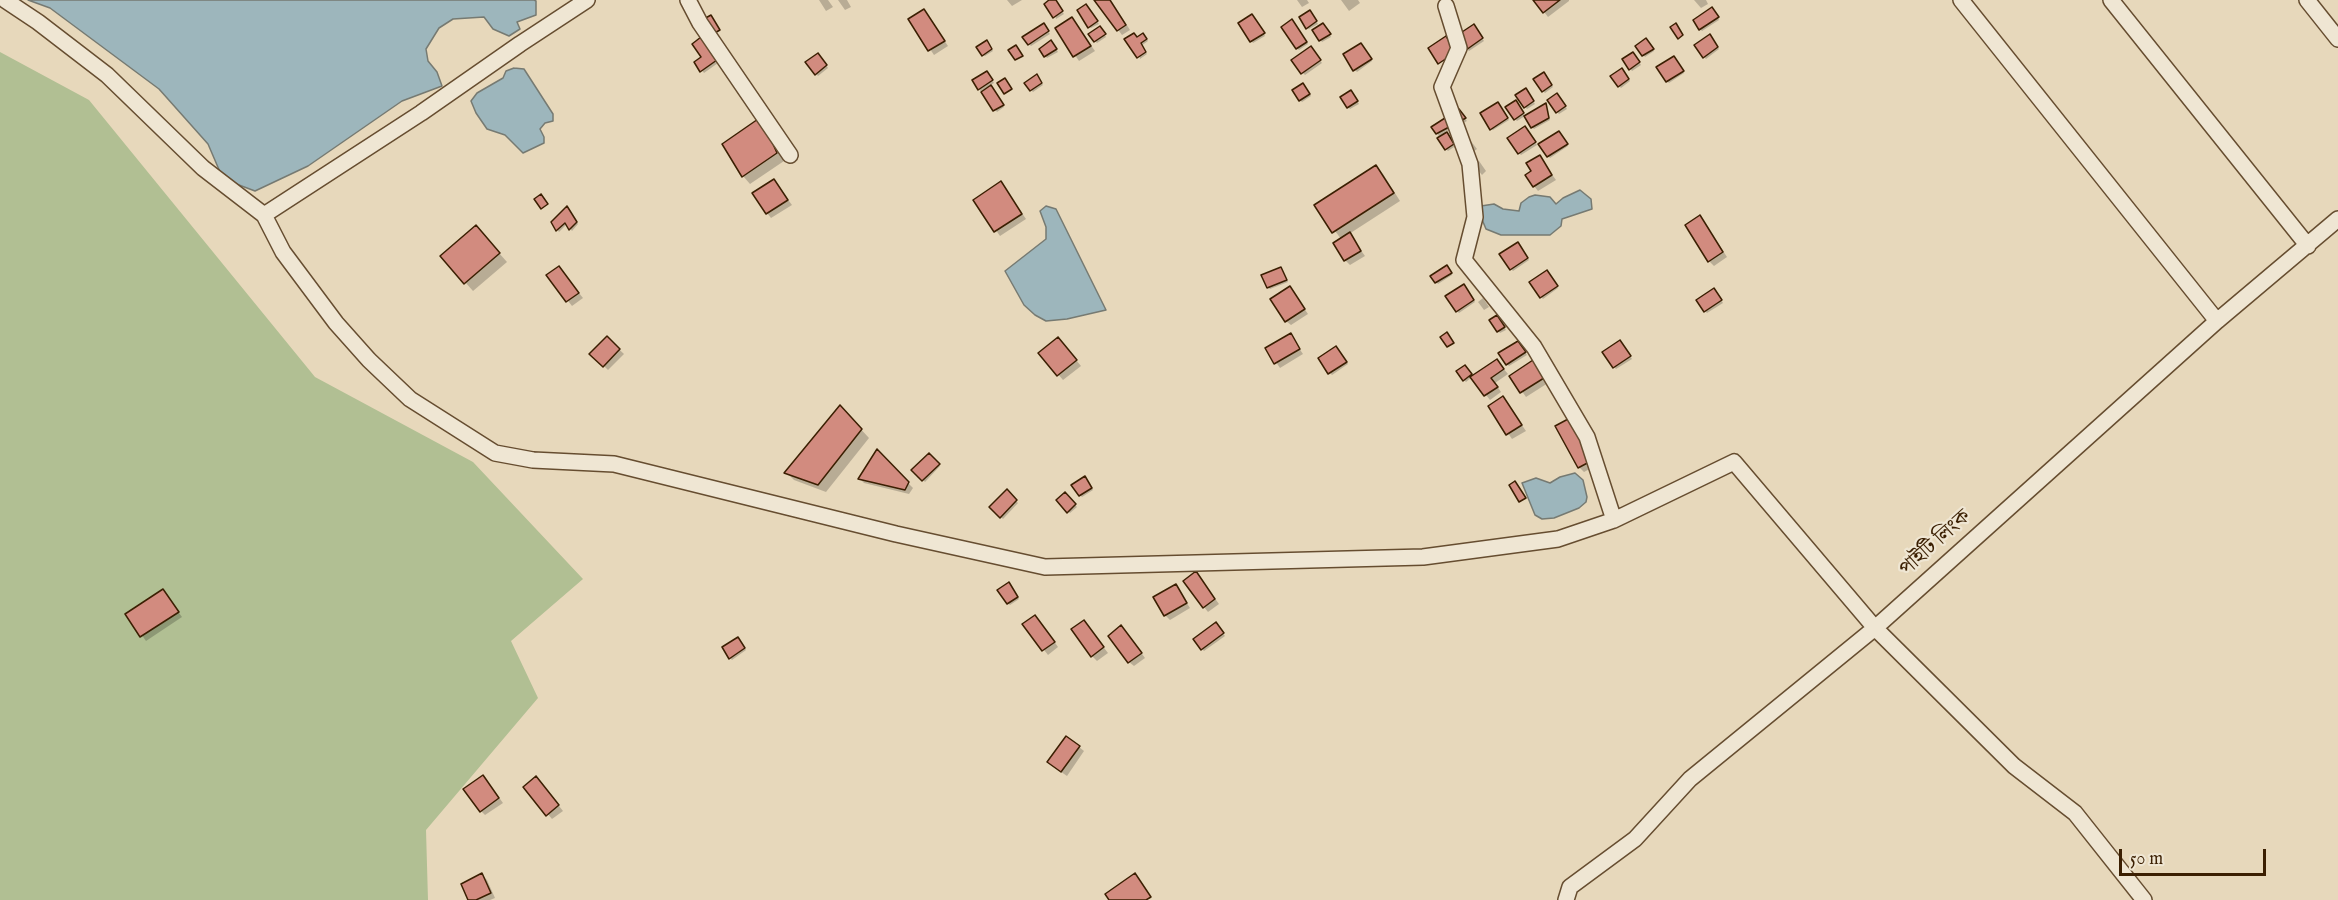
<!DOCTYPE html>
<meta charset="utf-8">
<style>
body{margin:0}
#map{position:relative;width:2338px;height:900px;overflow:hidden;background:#e7d8bb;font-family:"IM FELL English",serif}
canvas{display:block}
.scale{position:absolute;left:2119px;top:849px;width:147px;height:27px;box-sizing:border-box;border:3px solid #3b1f02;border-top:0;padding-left:8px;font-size:18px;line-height:21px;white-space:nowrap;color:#3b1f02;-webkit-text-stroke:4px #efe6d3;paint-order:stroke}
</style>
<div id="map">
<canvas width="2338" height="900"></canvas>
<div class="scale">50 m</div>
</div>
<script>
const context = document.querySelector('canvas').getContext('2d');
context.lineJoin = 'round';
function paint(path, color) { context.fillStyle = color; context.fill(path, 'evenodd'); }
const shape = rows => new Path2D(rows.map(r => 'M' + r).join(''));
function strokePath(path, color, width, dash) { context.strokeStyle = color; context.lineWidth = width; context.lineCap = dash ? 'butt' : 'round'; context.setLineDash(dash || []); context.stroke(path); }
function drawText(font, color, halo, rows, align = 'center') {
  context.font = font + ' "IM FELL English","Noto Serif Bengali",serif'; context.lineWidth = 4.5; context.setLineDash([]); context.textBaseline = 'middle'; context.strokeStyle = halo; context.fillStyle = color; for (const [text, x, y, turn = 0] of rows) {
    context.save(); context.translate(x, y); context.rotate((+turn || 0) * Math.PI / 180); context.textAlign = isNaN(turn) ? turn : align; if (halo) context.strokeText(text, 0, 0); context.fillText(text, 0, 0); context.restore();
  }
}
paint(shape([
 [0,52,89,100,315,377,473,462,583,579,511,641,538,698,426,830,428,900,0,900]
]), '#b1bf93');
const water = shape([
 [28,0,534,0,536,1,536,15,517,22,520,29,509,36,493,29,484,17,453,19,439,28,426,49,428,61,437,72,442,86,402,101,308,166,255,191,223,179,208,144,159,89,50,8,28,0],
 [514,68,524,69,553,114,553,121,545,123,540,129,544,137,544,143,523,153,505,135,487,129,476,113,471,101,477,93,503,78,506,71,514,68],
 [1580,190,1591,199,1592,209,1562,219,1561,226,1550,235,1501,235,1486,229,1481,217,1481,206,1494,204,1503,209,1519,211,1521,203,1529,197,1535,195,1550,197,1556,204,1563,198,1580,190],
 [1046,206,1056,209,1106,310,1067,319,1046,321,1035,315,1024,305,1005,271,1046,239,1046,227,1040,211,1046,206],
 [1575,473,1583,480,1587,497,1586,502,1579,508,1554,518,1542,519,1535,515,1522,483,1536,478,1550,483,1560,477,1575,473]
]);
paint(water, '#9db6bc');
strokePath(water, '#767a72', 1.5);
paint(shape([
 [819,0,828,0,833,7,826,11],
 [838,0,847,0,851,7,845,10],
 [1007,0,1022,0,1012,6],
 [1052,0,1054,0,1064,14,1056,19],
 [1096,0,1111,0,1130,30,1122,35],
 [1297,0,1307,0,1309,3,1302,7],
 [1341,0,1358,0,1360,3,1349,11],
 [1535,0,1569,0,1569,1,1548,17],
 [1694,0,1706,0,1708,4,1701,8],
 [1088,8,1099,24,1091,28,1089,27],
 [924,11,948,46,934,55,910,19],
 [1714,11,1719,20,1702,31,1700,29],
 [1312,14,1318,24,1309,29,1307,28],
 [1254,18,1265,36,1253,43,1240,24],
 [1072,19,1095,51,1079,61,1057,29],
 [1294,23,1308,44,1299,50,1297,48],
 [1045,27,1050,34,1031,46,1029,44],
 [1325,27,1331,37,1322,42,1314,31],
 [1475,28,1484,41,1469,51,1467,49],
 [1102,30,1106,37,1097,43,1095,41],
 [1145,37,1148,41,1141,46,1147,54,1140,59,1137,38],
 [1711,38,1719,49,1706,59,1704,57],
 [703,41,718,63,704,73,696,62,703,57],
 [1648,42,1654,51,1645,57,1637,46],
 [988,44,993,51,985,56,983,55],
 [1053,44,1058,52,1047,58,1041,49],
 [1363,47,1372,61,1357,72,1355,70],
 [1312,50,1322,63,1305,75,1303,73],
 [1635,55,1641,65,1632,71,1624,60],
 [820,56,828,68,818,76,807,63],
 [1675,59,1684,73,1669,83,1667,81],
 [1623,72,1630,81,1621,88,1619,86],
 [988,74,994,83,989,86,1004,107,997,112,979,89],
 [1545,76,1553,87,1545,93,1543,91],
 [1038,78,1043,85,1033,92,1031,90],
 [1305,87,1311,96,1302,102,1300,100],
 [1527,92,1535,104,1527,109,1525,107],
 [1353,94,1359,104,1350,109,1342,98],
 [1559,97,1567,109,1559,114,1557,112],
 [1518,104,1525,116,1517,121,1515,119],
 [1545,105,1550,120,1534,129,1532,127],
 [1500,106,1509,120,1493,130,1491,129],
 [1458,111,1467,121,1445,132,1457,148,1470,140,1477,149,1463,159,1454,147,1448,151,1446,149,1437,133],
 [768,127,784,161,750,184,743,176,724,145],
 [1527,130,1537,145,1521,155,1519,153],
 [1561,135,1568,146,1550,158,1540,145],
 [1539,157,1556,180,1538,191,1534,186,1533,172],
 [1479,161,1486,171,1482,175,1474,165],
 [1375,167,1383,174,1400,201,1349,234,1365,256,1350,265,1345,260,1341,239,1316,205],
 [774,181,792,205,771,218,767,213],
 [1001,183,1026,219,1000,236,975,200],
 [569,210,578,224,572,231,567,224,559,232,552,222],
 [1704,222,1727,257,1714,266,1709,261],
 [483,235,507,262,473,291,442,256],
 [1519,246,1529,260,1513,271,1511,269],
 [559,268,583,298,572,306,548,275],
 [1281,268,1288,282,1270,289,1268,287],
 [1448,269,1452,275,1438,284,1432,276],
 [1549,274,1558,288,1543,299,1541,297],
 [1465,287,1475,302,1459,313,1457,311],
 [1290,288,1308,314,1291,325,1286,321],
 [1716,292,1723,303,1707,313,1705,311],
 [1483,298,1489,307,1484,310,1478,302],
 [1499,319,1506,330,1500,333,1492,321],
 [1290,335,1303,354,1280,368,1267,349],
 [607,338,624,354,608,370,592,354],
 [1063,344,1081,366,1063,380,1040,353],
 [1520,344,1527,355,1509,366,1507,364],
 [1622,344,1632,359,1616,369,1614,367],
 [1338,349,1348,364,1332,375,1330,373],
 [1497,361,1508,374,1495,383,1501,392,1490,400,1472,377,1466,382,1464,380,1467,369,1473,377],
 [1533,362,1548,383,1526,397,1511,376],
 [1503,398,1526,431,1512,439,1490,407],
 [847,414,869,438,826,492,794,480,786,472],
 [1575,424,1597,465,1584,472,1579,467],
 [877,452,913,488,909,494,864,483,860,479],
 [929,455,940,466,925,482,914,470],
 [1087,480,1093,490,1082,497,1080,495],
 [1007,492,1018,503,1003,519,991,507],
 [1065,494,1077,507,1070,513,1058,501],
 [1200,578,1219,604,1208,612,1204,607],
 [1010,586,1019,599,1010,605,1008,603],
 [1176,586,1190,608,1170,620,1165,615],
 [163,591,182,617,146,641,127,614],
 [1040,621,1058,647,1048,655,1024,624],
 [1217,626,1225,636,1204,651,1202,649],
 [1088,627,1108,653,1097,661,1092,656],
 [1126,632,1145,658,1134,666,1129,662],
 [739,641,746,650,732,660,730,658],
 [1079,747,1084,751,1067,776,1054,767],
 [487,781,503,803,485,815,481,811],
 [541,783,563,811,552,819,525,787],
 [482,875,487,880,495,898,490,900,470,900]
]), '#0003');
const building = shape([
 [1049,0,1056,0,1063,11,1053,18,1044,4,1049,0],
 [1094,0,1110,0,1126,25,1117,31,1094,0],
 [1533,0,1560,0,1543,13,1533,0],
 [1086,4,1098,21,1088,28,1077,10,1086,4],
 [1712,7,1719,17,1699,30,1693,20,1712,7],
 [924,9,945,41,928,51,908,19,924,9],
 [1310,10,1317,21,1306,29,1299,17,1310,10],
 [1252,14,1265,33,1250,42,1238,23,1252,14],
 [711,15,720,30,711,35,702,20,711,15],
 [1072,17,1091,46,1073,57,1055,28,1072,17],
 [1292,19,1307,42,1296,49,1281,27,1292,19],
 [1044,23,1049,31,1028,45,1022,37,1044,23],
 [1323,23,1331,34,1319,41,1312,30,1323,23],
 [1676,23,1683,35,1678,39,1670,27,1676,23],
 [1474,24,1483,38,1466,50,1456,36,1474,24],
 [1100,26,1106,34,1094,42,1088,34,1100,26],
 [1134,33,1137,37,1143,33,1147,39,1141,43,1146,52,1137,58,1124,39,1134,33],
 [1710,34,1718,47,1703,58,1694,45,1710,34],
 [1446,36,1456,52,1438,64,1428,48,1446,36],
 [701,37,717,60,700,72,694,62,701,57,692,44,701,37],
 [1646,38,1654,49,1642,56,1635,46,1646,38],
 [987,40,992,49,982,56,976,47,987,40],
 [1051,40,1057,49,1044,57,1039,49,1051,40],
 [1361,43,1372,59,1353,71,1343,54,1361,43],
 [1016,45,1023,56,1015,60,1008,50,1016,45],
 [1311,46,1321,60,1301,74,1291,60,1311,46],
 [1633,52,1640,62,1629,70,1622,59,1633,52],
 [818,53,827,65,815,75,805,62,818,53],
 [1674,56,1684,71,1666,82,1656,67,1674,56],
 [1622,68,1629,79,1618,87,1610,76,1622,68],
 [987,71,993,80,978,90,972,80,987,71],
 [1544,72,1552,85,1542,92,1533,79,1544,72],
 [1037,74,1042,83,1030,91,1024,83,1037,74],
 [1005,78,1012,89,1004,94,997,83,1005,78],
 [1303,83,1310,94,1299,101,1292,90,1303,83],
 [991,85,1004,105,993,111,981,92,991,85],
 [1526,88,1534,101,1524,108,1515,95,1526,88],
 [1351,90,1358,101,1347,108,1340,97,1351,90],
 [1557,93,1566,106,1556,113,1547,100,1557,93],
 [1516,100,1524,113,1514,120,1505,107,1516,100],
 [1498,102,1508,118,1490,130,1480,113,1498,102],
 [1546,103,1549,118,1531,128,1524,116,1546,103],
 [1459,109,1466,118,1436,134,1431,127,1459,109],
 [761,117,777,153,742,177,722,144,761,117],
 [1525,126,1536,142,1518,154,1507,138,1525,126],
 [1559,131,1568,144,1547,157,1538,144,1559,131],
 [1447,132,1454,144,1445,150,1437,138,1447,132],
 [1540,155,1552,175,1533,187,1525,175,1531,171,1526,163,1540,155],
 [1376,165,1394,193,1332,233,1314,205,1376,165],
 [774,179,788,200,766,214,752,193,774,179],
 [1001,181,1022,214,994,232,973,200,1001,181],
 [541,194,548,204,541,209,534,199,541,194],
 [567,206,577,222,569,230,565,223,556,231,551,222,567,206],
 [1700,215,1723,252,1708,262,1685,225,1700,215],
 [476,225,500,253,464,284,440,256,476,225],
 [1350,232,1361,251,1344,261,1333,243,1350,232],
 [1518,242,1528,258,1510,270,1499,254,1518,242],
 [1447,265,1452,273,1435,283,1430,276,1447,265],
 [559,266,579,293,566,302,546,275,559,266],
 [1281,267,1287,280,1267,288,1261,275,1281,267],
 [1547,270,1558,286,1540,298,1529,282,1547,270],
 [1464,284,1474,300,1456,312,1445,296,1464,284],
 [1290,286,1305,309,1285,322,1270,299,1290,286],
 [1714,288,1722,300,1704,312,1696,300,1714,288],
 [1497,315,1505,327,1497,332,1489,320,1497,315],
 [1447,332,1454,343,1447,347,1440,337,1447,332],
 [1291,333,1300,349,1274,364,1265,348,1291,333],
 [607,336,620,349,603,367,589,354,607,336],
 [1058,337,1077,360,1057,376,1038,353,1058,337],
 [1620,340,1631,356,1613,368,1602,352,1620,340],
 [1518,341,1526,352,1506,365,1498,353,1518,341],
 [1336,346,1347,362,1328,374,1318,358,1336,346],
 [1497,359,1504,369,1491,378,1498,387,1484,396,1470,377,1497,359],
 [1533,360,1544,378,1520,393,1509,376,1533,360],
 [1465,365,1472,374,1463,381,1456,371,1465,365],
 [1503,396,1522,425,1506,435,1488,406,1503,396],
 [840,405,862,429,818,485,784,473,840,405],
 [1570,418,1593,460,1578,468,1555,426,1570,418],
 [877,449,909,482,905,490,858,479,877,449],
 [929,453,940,464,922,481,911,470,929,453],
 [1085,476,1092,488,1079,496,1071,485,1085,476],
 [1515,481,1526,498,1519,502,1509,485,1515,481],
 [1007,489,1017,500,1000,518,989,507,1007,489],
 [1065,492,1076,504,1067,513,1056,500,1065,492],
 [1196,571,1215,599,1203,608,1183,581,1196,571],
 [1009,582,1018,597,1007,604,997,590,1009,582],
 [1176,584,1187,603,1164,616,1153,597,1176,584],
 [163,589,179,612,140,637,125,614,163,589],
 [1035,615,1055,642,1042,651,1022,624,1035,615],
 [1084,620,1104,647,1091,657,1071,629,1084,620],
 [1216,622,1224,633,1201,650,1193,639,1216,622],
 [1121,625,1142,653,1128,663,1108,636,1121,625],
 [738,637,745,648,729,659,722,647,738,637],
 [1066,736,1080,746,1061,772,1047,762,1066,736],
 [483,775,499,798,480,812,463,789,483,775],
 [536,776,559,805,546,816,523,787,536,776],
 [482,873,491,893,476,900,468,900,461,884,482,873],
 [1135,873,1151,897,1146,900,1109,900,1105,894,1135,873]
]);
paint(building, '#d28b7f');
strokePath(building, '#3b1f02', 1.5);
const street = shape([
 [5,0,38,22,107,75,203,168,264,215,283,252,336,323,369,360,410,399,495,453,533,460,614,464,896,534,1045,567,1423,557,1558,539,1614,520,1734,462,1875,628,2014,766,2075,813,2144,900],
 [688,0,700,23,790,155],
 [1961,0,2217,321],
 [2111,0,2308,246],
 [2307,0,2338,39],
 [1446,6,1459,48,1442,87,1470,164,1475,217,1464,260,1534,347,1587,437,1614,520],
 [264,215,421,113,520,44,587,0],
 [1566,900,1570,887,1635,839,1690,779,1875,628,2217,321,2338,219]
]);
strokePath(street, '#664d30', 18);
strokePath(street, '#efe6d3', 15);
drawText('21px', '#3b1f02', '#efe6d3', [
 ["পাইটি লিংক",1936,544,-42]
]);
</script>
